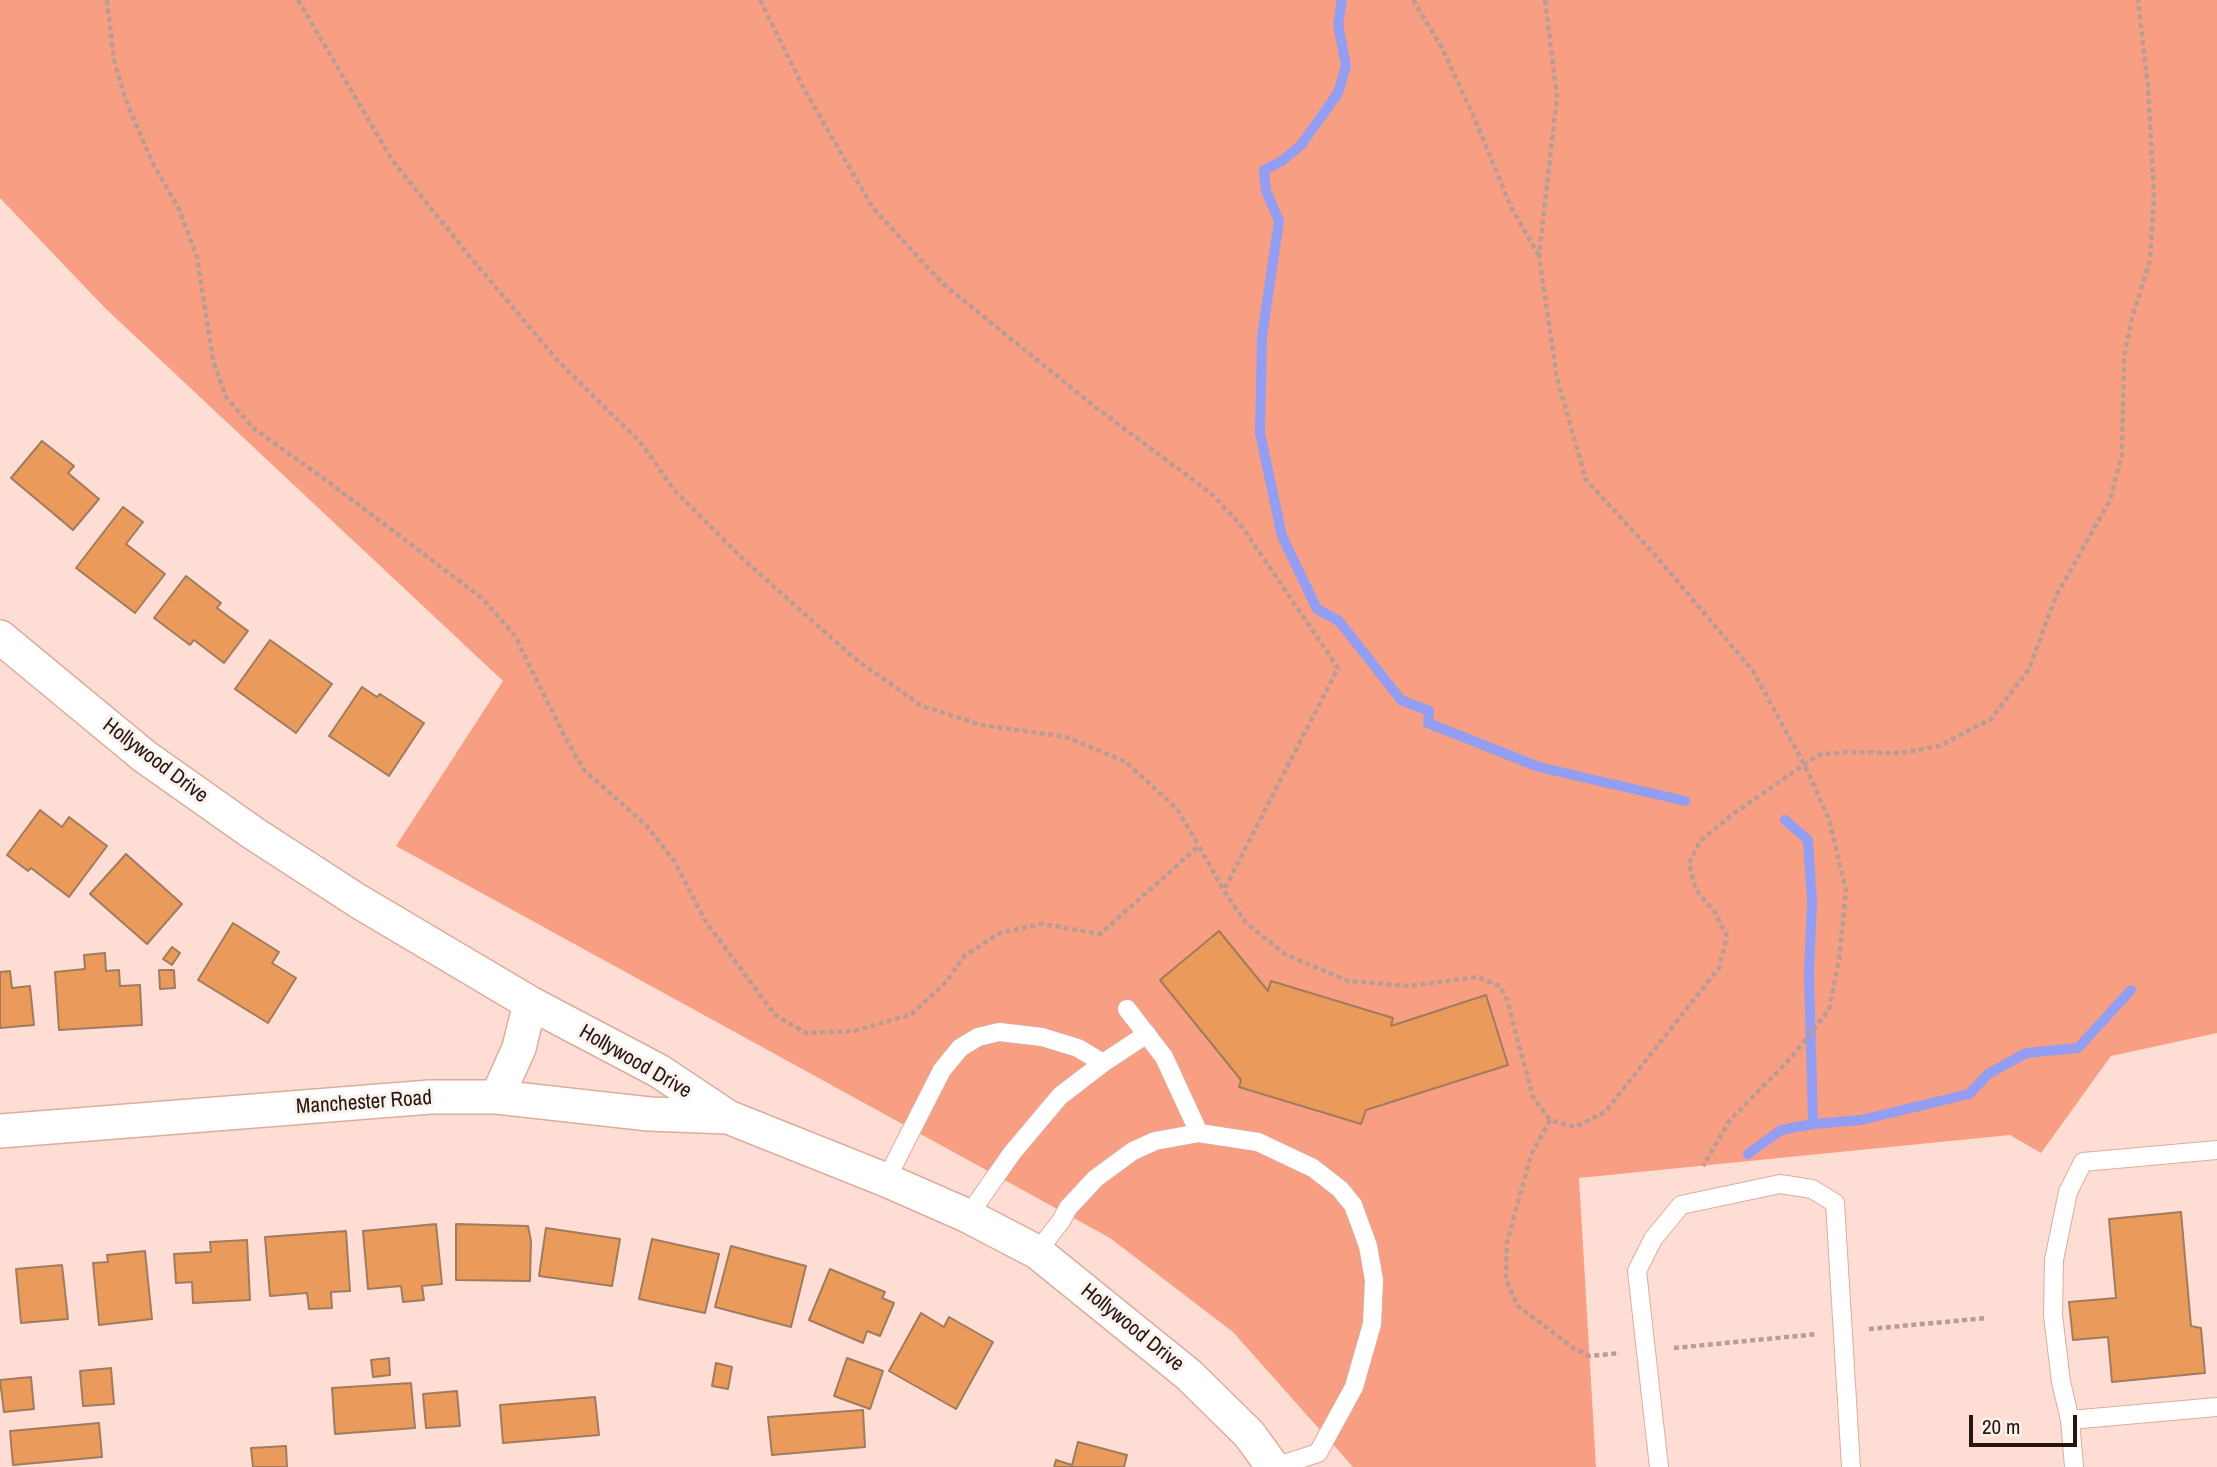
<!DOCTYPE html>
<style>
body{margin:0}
#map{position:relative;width:2217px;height:1467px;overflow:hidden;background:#feded4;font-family:"Archivo Narrow",sans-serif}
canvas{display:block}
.scale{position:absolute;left:1969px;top:1415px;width:108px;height:32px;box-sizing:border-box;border:4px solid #271510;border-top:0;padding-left:9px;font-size:21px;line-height:24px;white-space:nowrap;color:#271510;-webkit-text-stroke:5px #fbf1ed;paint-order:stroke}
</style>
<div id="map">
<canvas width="2217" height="1467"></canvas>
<div class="scale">20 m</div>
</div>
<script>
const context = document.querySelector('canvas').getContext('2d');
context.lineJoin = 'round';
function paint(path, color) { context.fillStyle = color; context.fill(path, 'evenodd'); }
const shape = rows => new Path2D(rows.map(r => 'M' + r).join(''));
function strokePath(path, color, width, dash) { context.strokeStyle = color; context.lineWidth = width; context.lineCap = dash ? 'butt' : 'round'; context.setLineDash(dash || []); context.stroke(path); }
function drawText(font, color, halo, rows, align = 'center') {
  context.font = font + ' "Archivo Narrow",sans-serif'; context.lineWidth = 6; context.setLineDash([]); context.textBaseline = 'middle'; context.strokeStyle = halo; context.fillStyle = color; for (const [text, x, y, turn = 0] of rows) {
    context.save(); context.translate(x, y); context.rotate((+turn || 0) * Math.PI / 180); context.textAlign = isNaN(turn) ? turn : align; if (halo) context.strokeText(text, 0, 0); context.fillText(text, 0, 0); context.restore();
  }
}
paint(shape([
 [0,0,2217,0,2217,1033,2111,1056,2041,1153,2010,1135,1579,1178,1596,1467,1353,1467,1233,1332,1110,1238,396,846,503,681,105,308,0,198]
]), '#f89e82');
strokePath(shape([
 [1342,0,1338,24,1346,66,1338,93,1301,145,1282,161,1264,170,1266,191,1279,221,1262,336,1260,433,1282,536,1317,609,1339,621,1401,700,1429,711,1428,723,1539,767,1685,801],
 [1813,1124,1861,1120,1969,1094,1988,1074,2026,1053,2078,1048,2131,990],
 [1748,1154,1781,1130,1813,1124,1809,974,1812,901,1808,840,1785,820]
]), '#939df2', 10);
const building = shape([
 [42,441,74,466,68,473,99,499,73,530,11,478,42,441],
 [123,507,143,522,126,544,165,574,135,613,76,568,123,507],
 [186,576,221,603,217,608,248,631,224,663,194,640,190,645,154,618,186,576],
 [270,640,332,684,296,733,235,689,270,640],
 [362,687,377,697,380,694,424,723,389,776,329,736,362,687],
 [40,810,62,827,69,817,107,846,69,897,31,868,28,871,7,855,40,810],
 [126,854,182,904,147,944,90,894,126,854],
 [233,923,279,952,272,963,296,978,268,1023,198,980,233,923],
 [1219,931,1268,991,1271,981,1393,1018,1391,1026,1486,995,1508,1065,1366,1110,1361,1124,1239,1087,1241,1080,1160,980,1219,931],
 [172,947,180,953,172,965,163,959,172,947],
 [105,953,106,971,119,970,120,986,140,985,142,1025,59,1030,55,972,85,969,84,955,105,953],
 [159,970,174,970,175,988,160,989,159,970],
 [10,971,12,988,30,986,34,1025,0,1028,0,972,10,971],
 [2181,1212,2191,1326,2201,1328,2205,1373,2112,1382,2108,1337,2073,1340,2069,1302,2116,1298,2109,1219,2181,1212],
 [436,1224,442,1284,422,1286,424,1300,403,1302,401,1286,368,1289,363,1231,436,1224],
 [456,1224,528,1226,531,1241,530,1281,456,1280,456,1224],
 [546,1228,620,1239,612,1286,539,1276,546,1228],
 [346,1231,350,1291,331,1292,332,1308,309,1309,307,1293,270,1296,265,1237,346,1231],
 [652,1239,719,1254,705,1313,639,1299,652,1239],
 [247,1240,250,1300,193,1303,192,1282,176,1283,174,1254,211,1252,210,1242,247,1240],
 [731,1246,806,1266,791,1327,715,1307,731,1246],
 [145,1251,152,1319,99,1325,93,1263,108,1262,107,1255,145,1251],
 [62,1265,68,1319,21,1323,16,1269,62,1265],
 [830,1269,885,1292,882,1298,894,1303,880,1336,867,1331,863,1343,809,1320,830,1269],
 [921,1313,944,1327,949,1317,993,1342,956,1409,889,1371,921,1313],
 [389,1358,390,1375,373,1377,371,1360,389,1358],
 [847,1358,883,1371,870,1409,834,1396,847,1358],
 [716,1363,732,1367,728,1389,712,1386,716,1363],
 [111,1368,114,1404,83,1406,80,1371,111,1368],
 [31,1377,34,1409,4,1412,0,1380,31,1377],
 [411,1383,415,1428,335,1434,332,1388,411,1383],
 [457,1391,460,1426,426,1428,423,1394,457,1391],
 [595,1397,599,1435,503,1443,500,1405,595,1397],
 [863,1410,865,1447,772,1455,768,1417,863,1410],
 [99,1423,102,1457,13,1465,10,1431,99,1423],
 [1078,1442,1127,1455,1124,1467,1054,1467,1056,1460,1072,1465,1078,1442],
 [286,1446,287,1467,253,1467,251,1448,286,1446]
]);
paint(building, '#ea9a5b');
strokePath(building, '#a17b5e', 2);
const service = shape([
 [1127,1009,1164,1057,1199,1133],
 [886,1180,942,1070,960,1048,978,1037,999,1032,1042,1037,1078,1048,1103,1063],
 [968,1216,1012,1153,1060,1096,1103,1063,1147,1034],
 [1037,1252,1061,1221,1068,1208,1096,1178,1133,1151,1155,1141,1199,1133,1258,1142,1313,1168,1340,1189,1353,1205,1368,1246,1374,1280,1372,1324,1354,1387,1318,1453,1274,1467],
 [2070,1420,2217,1407],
 [1659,1467,1637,1271,1653,1239,1681,1205,1780,1184,1812,1189,1835,1203,1851,1467],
 [2074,1467,2070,1420,2061,1382,2053,1315,2054,1260,2068,1192,2083,1162,2217,1150]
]);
const minor = shape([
 [0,637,144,756,253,833,358,901,530,1003,659,1071,728,1117,886,1180,968,1216,1037,1252,1189,1375,1249,1434,1273,1467],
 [497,1097,519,1048,530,1003],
 [0,1131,430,1097,497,1097,649,1114,727,1117]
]);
strokePath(service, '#ddac9d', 20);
strokePath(minor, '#ddac9d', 36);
strokePath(shape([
 [107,0,114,60,125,98,152,162,179,209,197,257,213,360,226,397,253,428,330,483,483,599,515,636,565,737,584,770,647,826,674,861,706,922,775,1015,806,1033,855,1031,912,1014,947,981,964,956,1000,933,1042,924,1100,934,1199,846,1224,891,1246,923,1285,954,1348,981,1409,986,1477,977,1500,986,1507,1000,1533,1097,1550,1120,1575,1127,1605,1112,1719,968,1727,936,1714,911,1696,890,1689,863,1700,841,1733,814,1818,755,1847,752,1900,753,1939,746,1991,719,2029,669,2056,596,2110,500,2122,454,2124,357,2132,318,2150,260,2154,195,2148,87,2138,0],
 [298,0,392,160,476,264,559,362,641,443,675,491,742,558,854,658,922,706,982,725,1066,737,1126,762,1177,809,1199,846],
 [760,0,804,89,873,208,942,283,1094,406,1213,495,1243,528,1338,668,1224,890],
 [1413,0,1441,46,1473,115,1512,209,1539,256],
 [1545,0,1557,96,1539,256,1557,378,1586,480,1656,556,1753,671,1805,766,1829,819,1846,891,1839,959,1829,1010,1791,1058,1730,1120,1703,1166],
 [1550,1120,1531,1155,1507,1242,1506,1280,1518,1306,1575,1349,1590,1356,1620,1353],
 [1869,1329,1987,1318],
 [1674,1348,1818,1334]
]), '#b99d95', 4.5, [5, 3.5]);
strokePath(service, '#fff', 18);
strokePath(minor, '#fff', 33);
drawText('21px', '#271510', '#fbf1ed', [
 ["Hollywood Drive",155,761,37],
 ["Hollywood Drive",635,1062,30],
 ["Manchester Road",364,1103,-4],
 ["Hollywood Drive",1132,1328,39]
]);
</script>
